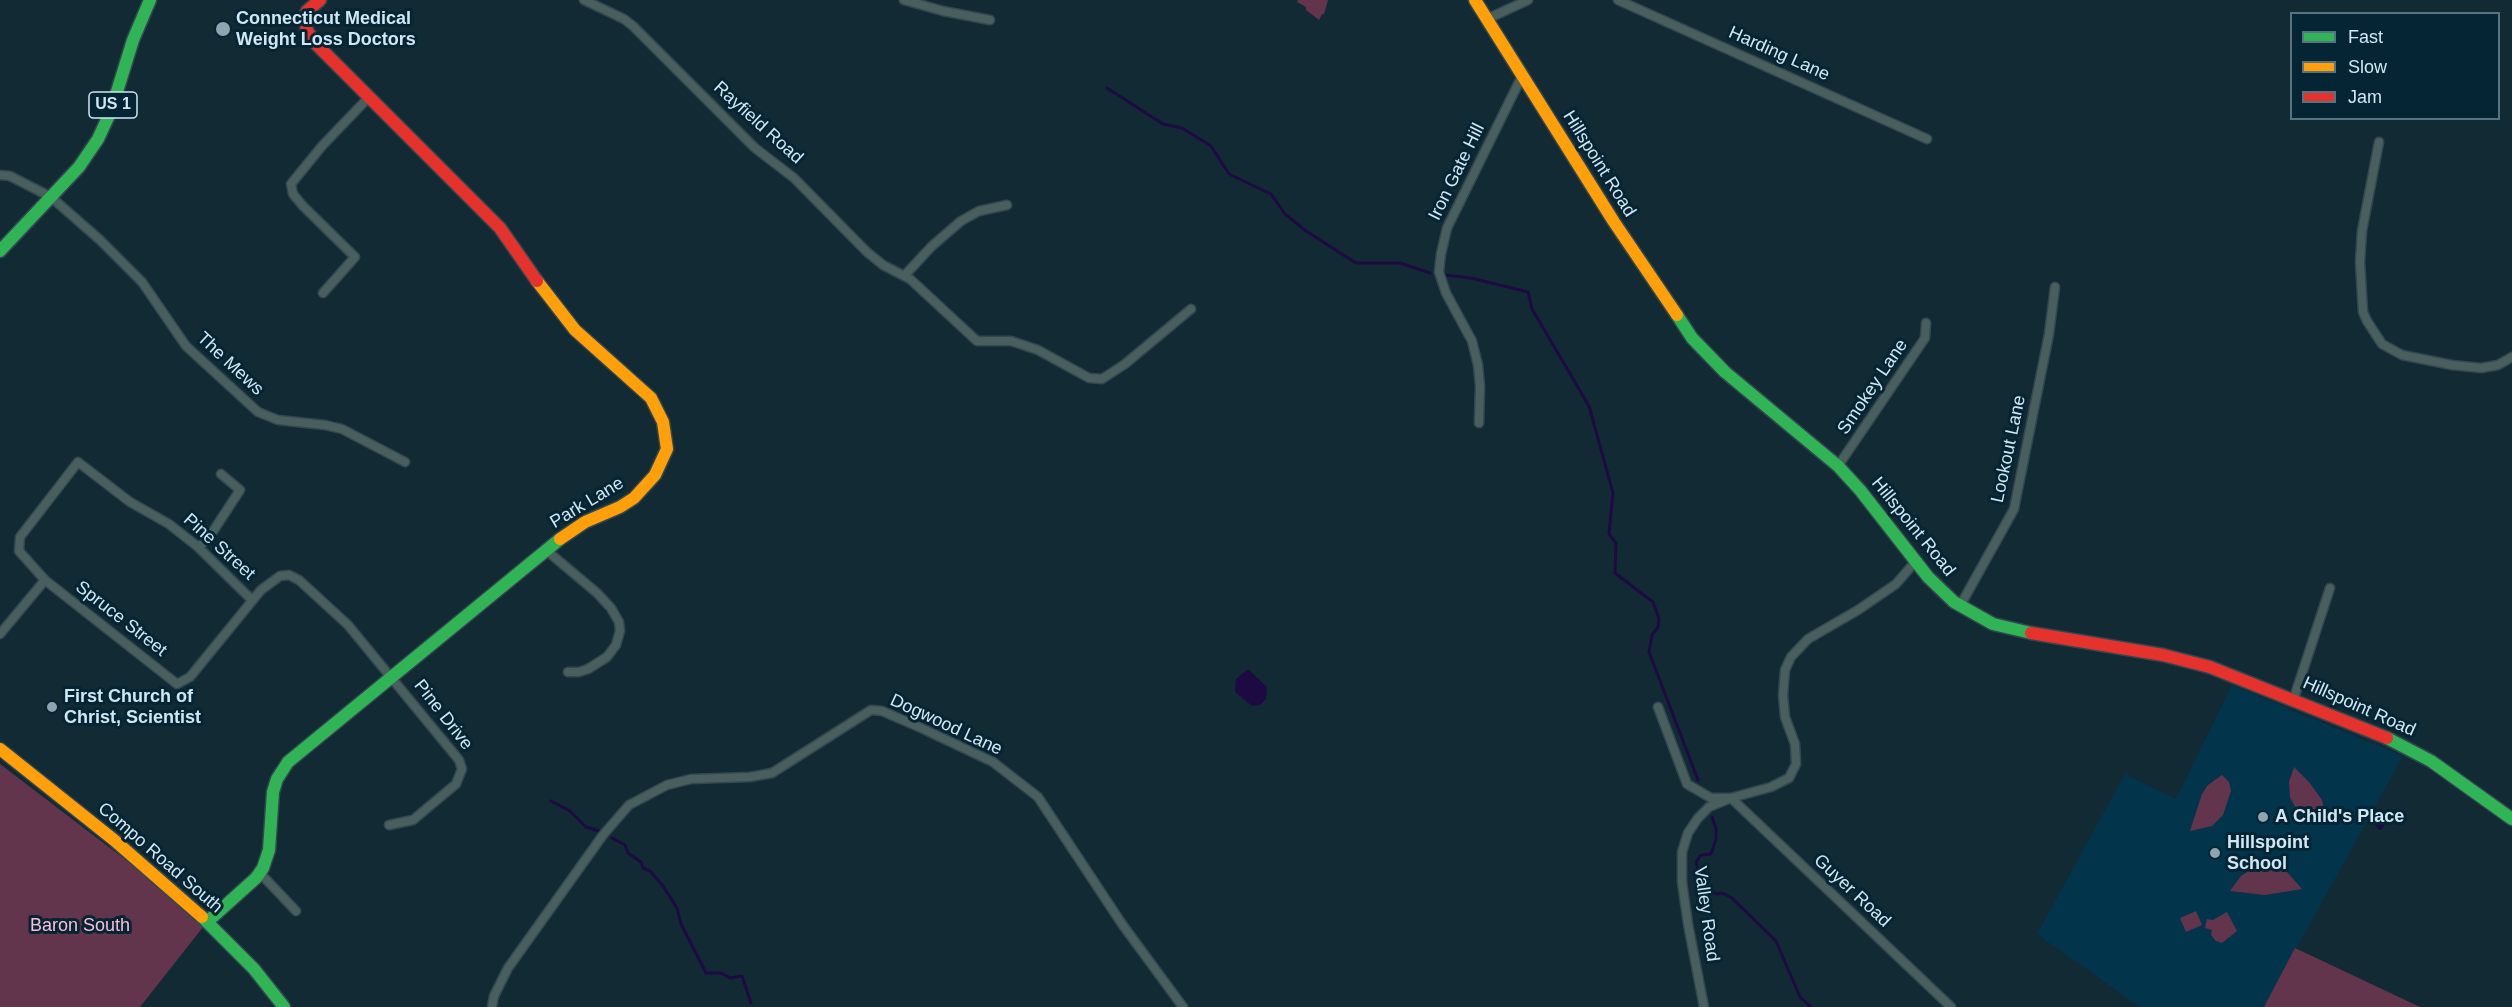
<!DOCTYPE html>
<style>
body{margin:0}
#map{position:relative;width:2512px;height:1007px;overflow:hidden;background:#122a34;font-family:Arial,sans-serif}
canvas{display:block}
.legend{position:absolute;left:2290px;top:12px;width:210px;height:108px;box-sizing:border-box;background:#052534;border:2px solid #577280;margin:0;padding:8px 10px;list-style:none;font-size:18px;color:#d1e6f3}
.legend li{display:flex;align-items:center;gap:12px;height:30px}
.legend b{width:30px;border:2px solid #577280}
</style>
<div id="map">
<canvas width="2512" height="1007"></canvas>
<ul class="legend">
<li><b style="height:8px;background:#30b455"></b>Fast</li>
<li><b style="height:8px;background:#ff9f0a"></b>Slow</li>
<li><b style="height:8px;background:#e5322d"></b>Jam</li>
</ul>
</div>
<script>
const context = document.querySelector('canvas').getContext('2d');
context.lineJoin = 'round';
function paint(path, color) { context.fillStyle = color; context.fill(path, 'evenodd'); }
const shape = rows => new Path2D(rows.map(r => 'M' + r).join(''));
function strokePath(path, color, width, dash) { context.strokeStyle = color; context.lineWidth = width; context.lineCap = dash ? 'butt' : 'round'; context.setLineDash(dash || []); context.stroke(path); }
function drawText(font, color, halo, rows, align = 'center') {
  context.font = font + ' Arial,sans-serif'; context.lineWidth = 6; context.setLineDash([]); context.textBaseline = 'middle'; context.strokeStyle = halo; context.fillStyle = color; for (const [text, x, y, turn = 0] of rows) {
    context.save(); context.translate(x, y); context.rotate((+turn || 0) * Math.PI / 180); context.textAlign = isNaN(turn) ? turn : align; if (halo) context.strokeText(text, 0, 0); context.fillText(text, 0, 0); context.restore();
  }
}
paint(shape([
 [2232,685,2403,756,2264,1007,2140,1007,2037,934,2125,774,2176,799]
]), '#02354b');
paint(shape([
 [1298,0,1328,0,1324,14,1322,14,1319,20,1306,10,1306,7,1297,2],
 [0,764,207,922,140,1007,0,1007],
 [2294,767,2309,782,2322,800,2327,823,2310,820,2303,816,2294,805,2290,797,2289,782],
 [2222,775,2229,782,2231,791,2223,815,2212,826,2190,831,2202,794,2208,785],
 [2269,866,2287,872,2302,889,2265,895,2230,891,2241,876,2249,871],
 [2196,911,2202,925,2186,932,2180,918],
 [2227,912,2237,931,2222,943,2216,941,2211,935,2212,930,2205,928,2207,919,2213,920],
 [2295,948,2420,1007,2264,1007]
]), '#63354d');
paint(shape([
 [1248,669,1267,687,1266,699,1260,705,1252,706,1235,692,1236,679],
 [2383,812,2390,815,2382,829,2379,830,2375,825]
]), '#1e0a43');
strokePath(shape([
 [1107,88,1163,124,1182,128,1211,146,1229,174,1271,194,1285,214,1306,231,1356,263,1400,263,1430,273],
 [1445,275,1471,278,1528,292,1532,309,1589,406,1613,493,1609,534,1616,543,1615,573,1653,602,1659,619,1658,627,1652,635,1649,652,1698,780],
 [551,801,570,811,586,827,602,832],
 [1712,817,1716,829,1716,839,1711,854,1701,855,1696,862,1699,874,1707,883,1709,890,1716,894,1722,893,1732,898,1776,941,1800,997,1811,1007],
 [612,838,625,845,628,853,641,862,643,868,650,871,663,886,677,908,681,924,706,973,721,973,730,978,742,976,751,1003]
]), '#1e0a43', 3);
const street = shape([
 [584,0,624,19,633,26,755,148,794,178,867,252,883,265,910,279,977,341,1011,341,1038,350,1089,378,1102,379,1125,364,1191,309],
 [904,0,943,11,990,20],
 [1618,0,1927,139],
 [1487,19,1528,0],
 [2379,142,2362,231,2360,262,2363,312,2367,321,2382,344,2402,355,2452,365,2481,368,2498,365,2512,357],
 [0,175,10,176,51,197,100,240,142,282,186,346,258,412,278,420,325,425,342,429,405,462],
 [905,275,932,246,961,221,979,211,1007,205],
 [323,293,355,257,303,206,293,194,291,184,322,146,369,97],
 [1479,423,1480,386,1478,365,1472,341,1446,293,1439,272,1441,254,1447,228,1522,76],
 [1838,466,1925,338,1926,323],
 [198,547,208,539,240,490,221,474],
 [546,550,597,593,611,608,619,622,620,631,616,645,607,657,588,669,579,672,568,672],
 [45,580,177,684,190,677,261,590,280,576,289,575,299,580,348,625,459,760,462,769,456,784,413,820,389,825],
 [1960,606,2014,509,2049,334,2055,287],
 [0,634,45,580,19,551,20,537,78,462,130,502,169,524,198,547,252,600],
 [2294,698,2330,588],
 [1658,707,1687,784,1711,798,1731,798,1951,1007],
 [260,873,296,911],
 [492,1007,494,996,508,968,603,835,629,805,667,785,691,779,750,777,772,773,871,710,882,711,919,727,993,762,1038,797,1122,924,1183,1007],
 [1704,1007,1688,924,1682,882,1682,852,1688,833,1698,818,1709,807,1731,798,1771,787,1789,778,1796,764,1795,744,1785,717,1783,695,1785,670,1791,657,1808,639,1858,610,1896,584,1915,562]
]);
const fast = shape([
 [0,251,79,167,98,139,111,111,133,40,150,0],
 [1677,315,1692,338,1725,372,1838,466,1860,490,1928,577,1954,602,1993,624,2031,633],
 [2387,738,2431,761,2512,819],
 [202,917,254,969,284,1007],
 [207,922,256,878,263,868,269,850,273,792,277,779,288,762,560,539]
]);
const slow = shape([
 [1475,0,1614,222,1677,315],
 [537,281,575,330,651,398,663,422,667,449,655,475,634,498,620,507,585,522,560,539],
 [0,749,114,840,202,917]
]);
const jam = shape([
 [320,0,307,11,305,19,307,31,316,44,500,228,537,281],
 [2031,633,2163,655,2210,667,2387,738]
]);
strokePath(street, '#334750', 11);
strokePath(fast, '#334750', 15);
strokePath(slow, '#334750', 15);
strokePath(jam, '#334750', 15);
strokePath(street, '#485f5e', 8);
strokePath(fast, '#30b455', 12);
strokePath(slow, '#ff9f0a', 12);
strokePath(jam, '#e5322d', 12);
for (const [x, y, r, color] of [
 [223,29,8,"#8ea4b0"],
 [52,707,6,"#8ea4b0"],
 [2263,817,6,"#8ea4b0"],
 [2215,853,6,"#8ea4b0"]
]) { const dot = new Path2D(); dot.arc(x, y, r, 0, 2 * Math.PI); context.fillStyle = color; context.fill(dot); strokePath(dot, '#052534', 2); }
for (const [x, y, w] of [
 [113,105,48]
]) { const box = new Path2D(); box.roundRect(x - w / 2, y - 13, w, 26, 4.5); context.fillStyle = '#052534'; context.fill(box); strokePath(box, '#d1e6f3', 1.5); }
drawText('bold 16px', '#d1e6f3', null, [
 ["US 1",113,105]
]);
drawText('bold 18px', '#d1e6f3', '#052534', [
 ["Connecticut Medical",236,19],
 ["Weight Loss Doctors",236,40],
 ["First Church of",64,697],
 ["Christ, Scientist",64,718],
 ["A Child's Place",2275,817],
 ["Hillspoint",2227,843],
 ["School",2227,864]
], 'left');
drawText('18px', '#d1e6f3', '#052534', [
 ["Harding Lane",1779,54,24],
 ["Rayfield Road",758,123,42],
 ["Hillspoint Road",1599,164,58],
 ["Iron Gate Hill",1457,172,-64],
 ["The Mews",230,364,43],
 ["Smokey Lane",1873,387,-56],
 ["Lookout Lane",2009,449,-78],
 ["Park Lane",587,503,-31],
 ["Hillspoint Road",1913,527,51],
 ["Pine Street",219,547,42],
 ["Spruce Street",121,619,38],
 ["Hillspoint Road",2359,707,24],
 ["Pine Drive",443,715,52],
 ["Dogwood Lane",946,725,25],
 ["Compo Road South",160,858,41],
 ["Guyer Road",1852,891,43],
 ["Valley Road",1706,914,82]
]);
drawText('18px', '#fdbdd7', '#052534', [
 ["Baron South",80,926]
]);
</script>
